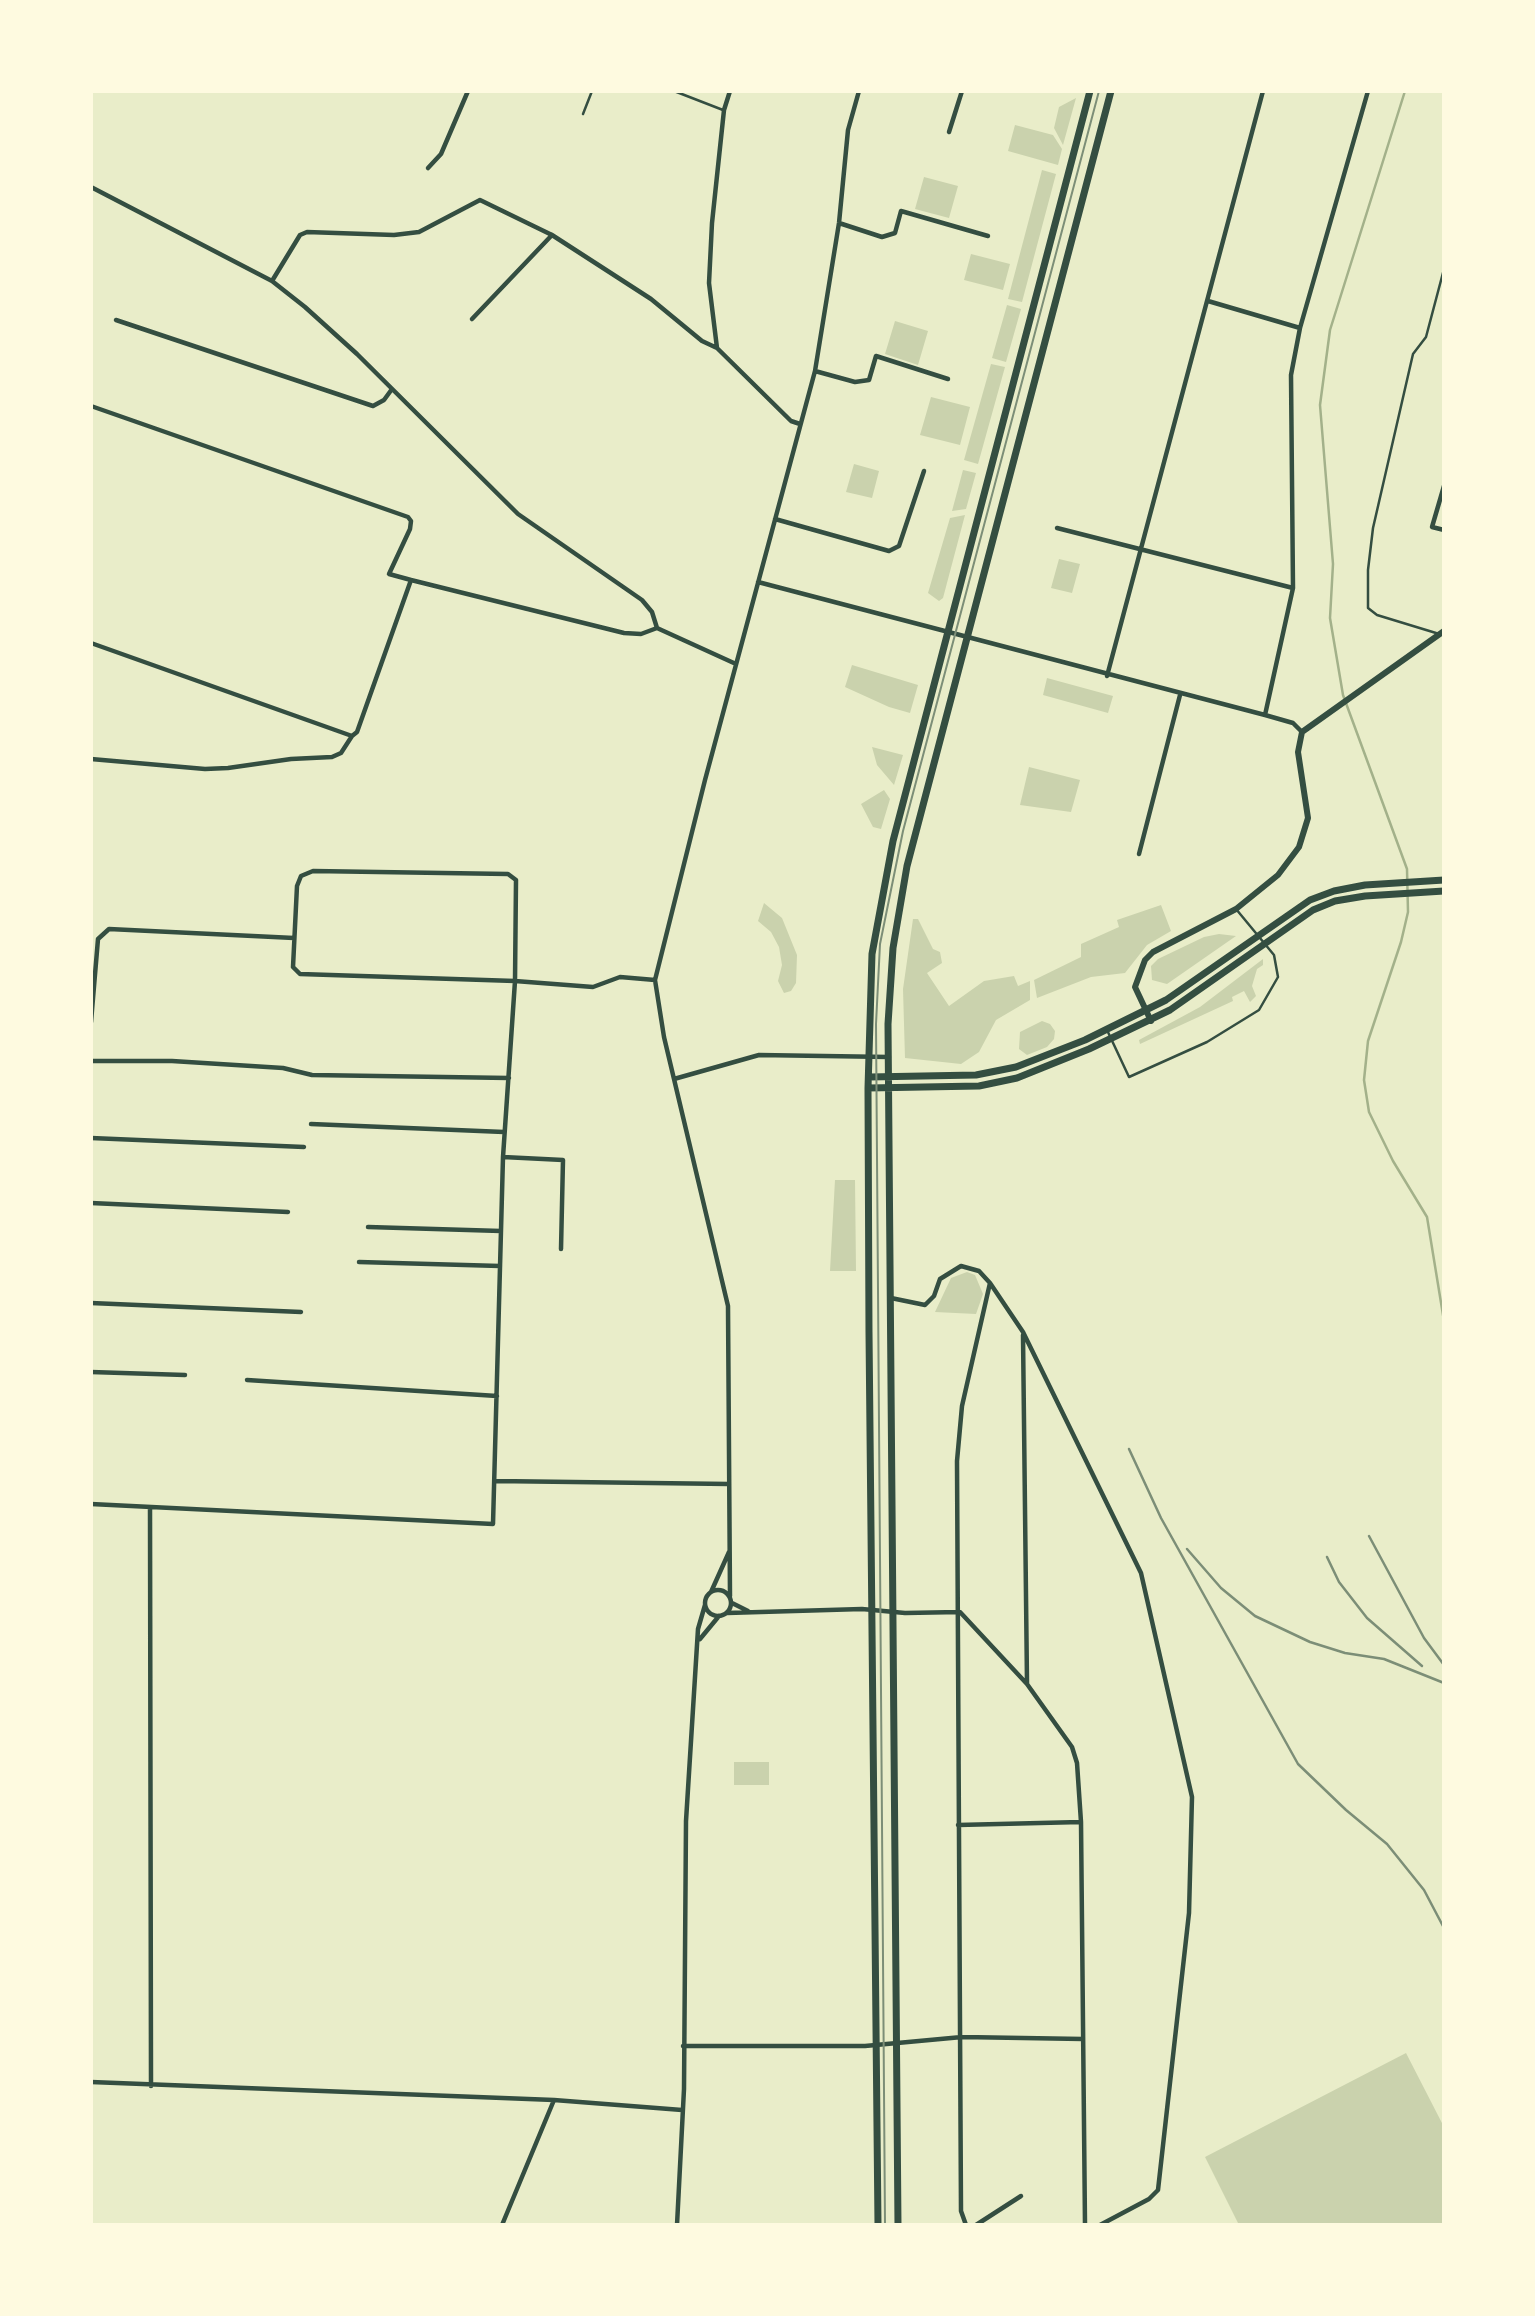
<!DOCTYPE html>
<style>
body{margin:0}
#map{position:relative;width:1535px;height:2316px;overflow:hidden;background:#e9edc9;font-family:Figtree,sans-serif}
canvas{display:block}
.frame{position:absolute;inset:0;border:93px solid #fefae0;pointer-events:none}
</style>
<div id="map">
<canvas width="1535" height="2316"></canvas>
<div class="frame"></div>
</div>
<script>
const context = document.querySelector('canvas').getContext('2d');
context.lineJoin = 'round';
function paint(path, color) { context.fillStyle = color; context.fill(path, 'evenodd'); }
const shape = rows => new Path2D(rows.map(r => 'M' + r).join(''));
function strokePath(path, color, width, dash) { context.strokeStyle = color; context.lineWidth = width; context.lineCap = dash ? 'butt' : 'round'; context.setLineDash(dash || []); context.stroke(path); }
paint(shape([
 [1076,98,1063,145,1054,128,1059,107],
 [1015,125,1053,135,1062,149,1058,165,1008,151],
 [1042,170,1056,174,1022,302,1008,299],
 [924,177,958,186,949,218,915,209],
 [971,254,1010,264,1003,290,964,280],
 [1007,305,1021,309,1006,362,992,358],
 [895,321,928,331,918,365,885,354],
 [991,364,1005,367,978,464,964,460],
 [931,397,970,407,960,445,920,435],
 [854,464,879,471,872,498,846,492],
 [963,470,976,473,966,509,952,511],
 [965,515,943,598,939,601,928,593,950,518],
 [1059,559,1080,564,1072,593,1051,588],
 [852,665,918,685,910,713,889,707,845,687],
 [1047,678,1113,696,1108,713,1043,695],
 [872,747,903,755,894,785,877,765],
 [1029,767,1080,780,1071,812,1020,805],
 [884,790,890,799,881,829,873,827,861,804],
 [764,903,782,918,797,955,796,983,791,991,784,993,778,981,782,965,779,947,771,932,758,921],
 [1161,905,1171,931,1147,945,1125,973,1091,977,1037,998,1034,980,1081,957,1081,944,1119,927,1117,920],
 [913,919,918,919,933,949,940,952,942,963,927,973,949,1006,984,981,1014,976,1018,986,1030,981,1030,1000,996,1020,979,1052,961,1064,905,1058,903,989],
 [1219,934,1236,936,1167,984,1152,980,1151,966,1158,959,1204,937],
 [1263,959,1263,965,1257,969,1252,986,1256,996,1250,1002,1244,991,1232,997,1233,1001,1140,1044,1139,1040,1200,1007],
 [1042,1021,1050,1024,1055,1031,1054,1039,1047,1047,1027,1055,1019,1049,1020,1032],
 [835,1180,855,1180,856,1271,830,1271],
 [967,1272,975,1275,983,1294,976,1314,935,1312,951,1278],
 [734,1762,769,1762,769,1785,734,1785],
 [1406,2053,1444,2127,1444,2225,1239,2225,1205,2157]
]), '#cad2ad');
strokePath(shape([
 [1405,91,1330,330,1320,405,1333,564,1330,618,1343,695,1407,869,1408,912,1401,942,1368,1041,1364,1080,1369,1112,1393,1161,1427,1217,1444,1321]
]), '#a3b18a', 2.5);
strokePath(shape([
 [674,91,723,110],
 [583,114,592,91],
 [1436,633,1377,615,1368,608,1368,570,1373,528,1413,354,1426,337,1444,269],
 [1107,1030,1129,1077,1207,1042,1259,1010,1278,977,1274,955,1236,909]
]), '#344e41', 2.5);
strokePath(shape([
 [949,132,962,91],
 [428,168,441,154,468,91],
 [91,187,272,281,305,307,357,354,518,514,642,600,652,612,657,628],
 [839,223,882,237,895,233,901,211,988,236],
 [272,281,300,235,307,232,394,235,419,232,480,200,552,235,651,299,702,341,717,348,791,421,800,424],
 [1208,301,1300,328],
 [472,319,552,235],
 [116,320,373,406,384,400,392,389],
 [717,348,709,283,712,223,724,110,730,91],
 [815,371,855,382,869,380,876,356,948,379],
 [91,406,408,517,411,521,410,529,389,574,411,580],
 [1444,486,1432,527,1444,530],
 [775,519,889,551,899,546,924,471],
 [1057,528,1293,588],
 [758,582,1265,715,1293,723,1302,732],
 [91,643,352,736,357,732,411,580,624,633,641,634,657,628,736,664],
 [1107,676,1263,91],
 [1265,715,1293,588,1291,375,1300,328,1368,91],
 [91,759,205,769,228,768,291,759,332,757,341,753,352,736],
 [1139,854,1180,695],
 [91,1022,98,939,109,929,294,938],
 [91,1061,172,1061,283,1068,312,1075,509,1078],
 [674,1079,759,1055,889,1057],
 [311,1124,504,1132],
 [91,1138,304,1147],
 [503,1157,563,1160,561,1249],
 [91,1203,288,1212],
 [368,1227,501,1231],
 [359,1262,500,1266],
 [891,1298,925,1305,934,1296,940,1279,961,1266,979,1271,990,1283,1023,1332,1141,1573,1192,1797,1189,1913,1158,2190,1149,2199,1100,2225],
 [91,1303,301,1312],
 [1023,1335,1027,1683],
 [91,1372,185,1375],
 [247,1380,497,1396],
 [495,1481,729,1484],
 [91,1504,493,1524,503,1157,515,981,516,880,508,874,313,871,301,876,297,886,293,967,300,974,515,981,593,987,620,977,655,980],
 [150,1507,151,2086],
 '705 1603a13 13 0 1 1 26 0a13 13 0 1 1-26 0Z',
 [711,1592,729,1552],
 [730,1596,728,1306,664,1037,655,980,705,780,815,371,839,223,848,130,859,91],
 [732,1603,748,1611],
 [727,1613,862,1609,905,1613,960,1612,1027,1684,1072,1747,1077,1763,1081,1822,1085,2225],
 [700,1639,719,1616],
 [958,1825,1081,1822],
 [683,2046,865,2046,962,2037,1083,2039],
 [91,2082,554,2100,682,2110],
 [502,2225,554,2100],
 [677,2225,684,2089,686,1821,698,1629,705,1605],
 [966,2225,961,2211,957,1461,962,1406,990,1283],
 [976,2225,1021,2196]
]), '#344e41', 4.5);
strokePath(shape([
 [1151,1021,1135,987,1145,960,1153,952,1236,909,1278,875,1299,847,1308,818,1298,752,1302,732,1444,631]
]), '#344e41', 6);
strokePath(shape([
 [869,1077,976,1075,1016,1067,1085,1040,1166,1000,1310,900,1334,891,1365,885,1444,880],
 [868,1088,979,1086,1017,1078,1089,1049,1170,1010,1313,910,1335,901,1365,896,1444,891],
 [878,2225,869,1332,868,1088,872,954,893,841,1090,91],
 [898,2225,888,1024,893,948,907,866,1111,91]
]), '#344e41', 7);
strokePath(shape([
 [885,2225,876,1024,880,944,903,831,1099,91]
]), '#7c8e77', 2);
strokePath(shape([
 [1129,1449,1161,1518,1298,1764,1346,1810,1387,1844,1424,1890,1444,1928],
 [1369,1536,1424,1638,1444,1665],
 [1187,1549,1221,1588,1255,1616,1310,1642,1345,1653,1384,1659,1444,1683],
 [1327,1557,1339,1582,1367,1618,1422,1666]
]), '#7c8e77', 2.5);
</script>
